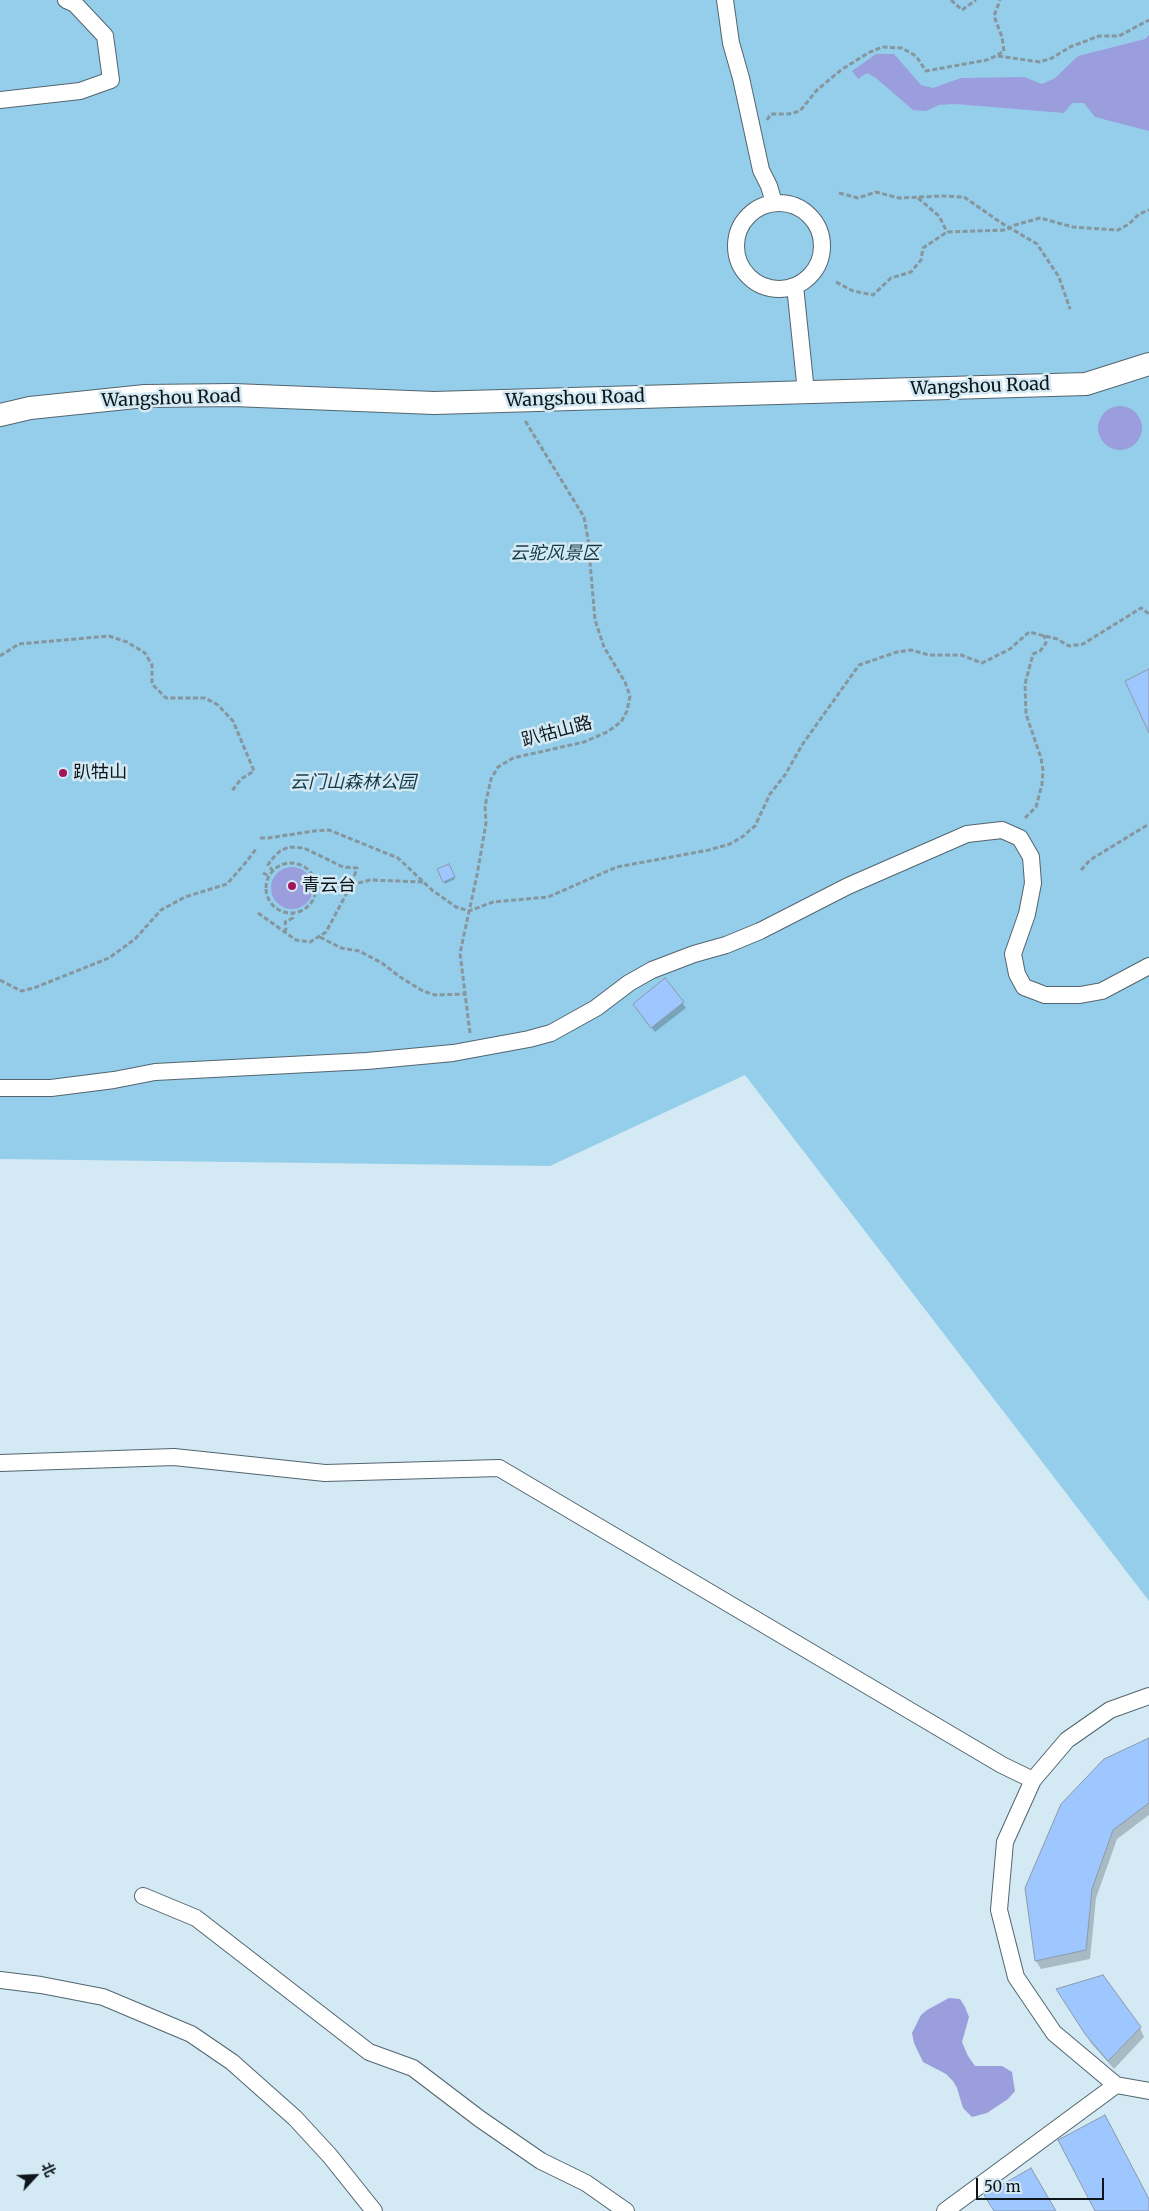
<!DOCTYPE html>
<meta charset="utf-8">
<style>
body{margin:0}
#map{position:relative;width:1149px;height:2211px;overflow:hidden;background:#d3e9f4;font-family:Merriweather,"Noto Sans SC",serif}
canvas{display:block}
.north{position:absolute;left:10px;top:2151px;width:50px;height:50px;-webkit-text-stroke:4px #d3e9f4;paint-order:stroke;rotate:65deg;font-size:14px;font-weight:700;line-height:20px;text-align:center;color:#0e161a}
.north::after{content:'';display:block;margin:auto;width:18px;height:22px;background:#0e161a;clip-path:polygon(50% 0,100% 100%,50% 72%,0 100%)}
.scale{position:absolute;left:976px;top:2178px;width:128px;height:22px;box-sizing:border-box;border:2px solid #0e161a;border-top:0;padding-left:6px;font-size:15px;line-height:18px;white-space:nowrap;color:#0e161a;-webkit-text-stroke:4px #d3e9f4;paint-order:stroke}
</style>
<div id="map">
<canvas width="1149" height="2211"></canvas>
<div class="north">北</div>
<div class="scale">50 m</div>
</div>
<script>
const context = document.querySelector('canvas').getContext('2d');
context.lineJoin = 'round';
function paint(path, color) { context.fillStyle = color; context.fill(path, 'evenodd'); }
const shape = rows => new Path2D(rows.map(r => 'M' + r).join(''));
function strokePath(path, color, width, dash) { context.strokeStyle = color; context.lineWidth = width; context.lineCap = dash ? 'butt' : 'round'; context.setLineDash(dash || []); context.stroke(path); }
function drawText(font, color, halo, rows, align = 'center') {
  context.font = font + ' Merriweather,"Noto Sans SC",serif'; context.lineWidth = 5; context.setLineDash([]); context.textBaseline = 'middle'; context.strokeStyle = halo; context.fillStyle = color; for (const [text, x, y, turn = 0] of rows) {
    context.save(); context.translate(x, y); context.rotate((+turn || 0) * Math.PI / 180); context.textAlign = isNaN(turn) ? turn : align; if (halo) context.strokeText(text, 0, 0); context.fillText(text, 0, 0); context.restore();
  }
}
paint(shape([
 [0,0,1149,0,1149,1601,745,1075,550,1166,0,1159]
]), '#95ceea');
paint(shape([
 [1149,35,1149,131,1095,117,1084,103,1072,103,1064,113,955,104,939,105,926,111,913,110,876,78,867,73,858,79,852,71,876,54,894,54,921,85,933,88,961,78,1024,77,1042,84,1055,78,1078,56,1145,39],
 '1098 428a22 22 0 1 1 44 0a22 22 0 1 1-44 0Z',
 '271 888a21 21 0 1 1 42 0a21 21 0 1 1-42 0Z',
 [949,1998,960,1999,965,2007,969,2017,962,2042,968,2056,975,2066,1002,2066,1012,2072,1013,2079,1015,2091,1008,2099,987,2113,972,2117,963,2108,957,2088,953,2081,946,2074,923,2062,914,2043,912,2033,921,2015,927,2010]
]), '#9a9edd');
paint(shape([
 [449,865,455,879,445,884,438,870],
 [665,980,686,1008,655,1032,637,1009],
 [1149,1740,1149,1815,1117,1839,1096,1898,1090,1959,1041,1969,1036,1961],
 [1062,1998,1140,2028,1144,2037,1114,2069,1091,2043]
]), '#0003');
const building = shape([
 [1149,669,1149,733,1125,681,1149,669],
 [449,864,455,877,443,882,437,869,449,864],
 [665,978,684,1002,651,1028,633,1004,665,978],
 [1149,1738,1149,1803,1113,1830,1092,1889,1086,1950,1035,1961,1025,1888,1061,1804,1104,1759,1149,1738],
 [1103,1975,1141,2027,1108,2061,1085,2034,1056,1989,1103,1975],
 [1105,2115,1149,2199,1149,2211,1095,2211,1058,2140,1105,2115],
 [1031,2168,1056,2211,994,2211,984,2195,1031,2168]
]);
paint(building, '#9dc7fe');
strokePath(building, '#8d99aa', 1);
const street = shape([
 [725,0,731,43,741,78,761,170,769,186,774,203],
 [0,100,80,91,111,80,105,36,75,4,66,0],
 '736 246a43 43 0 1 1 86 0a43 43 0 1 1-86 0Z',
 [795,286,806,392],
 [0,1088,51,1088,114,1080,155,1072,367,1061,453,1053,529,1039,551,1033,596,1008,629,983,652,970,694,954,726,945,760,931,848,886,967,834,1002,830,1020,838,1031,857,1033,883,1027,914,1013,954,1017,974,1024,987,1045,995,1080,995,1102,991,1149,966],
 [0,1463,174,1457,325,1473,499,1468,1002,1765,1033,1780],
 [1149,1696,1110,1710,1067,1740,1033,1780,1005,1842,999,1910,1016,1977,1054,2033,1116,2085,1149,2091],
 [143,1896,196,1918,369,2052,413,2068,480,2119,541,2161,586,2183,626,2211],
 [0,1980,41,1985,103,1997,191,2034,232,2062,295,2118,330,2156,374,2211],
 [945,2211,1116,2085]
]);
const secondary = shape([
 [0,415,30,408,145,396,233,395,434,403,1086,384,1149,364]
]);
strokePath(street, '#52656f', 18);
strokePath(secondary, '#52656f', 24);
strokePath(shape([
 [951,0,962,10,976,0],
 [998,56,1040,62,1052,58,1070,47,1099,36,1119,36,1149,20],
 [767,120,771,114,789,114,800,111,817,90,841,70,868,53,882,47,902,48,916,56,926,71,987,60,996,56,1004,51,1002,37,994,16,1000,0],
 [839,193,858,198,876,192,899,198,942,196,964,197,1000,222,1037,244,1059,277,1070,309],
 [918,198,939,216,947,232],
 [836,282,853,291,873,295,891,278,911,272,921,260,923,248,947,232,1006,230,1015,225,1040,218,1073,227,1118,230,1129,224,1139,214,1149,210],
 [0,656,19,644,109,636,127,642,145,653,152,665,152,684,166,698,205,698,218,705,233,721,254,771,241,779,231,792],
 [1025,818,1036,807,1042,784,1043,770,1041,758,1026,714,1025,684,1033,654,1040,651,1046,643,1044,635],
 [260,838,268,838,314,831,329,830,398,858,432,890,456,907,469,911,493,902,548,897,617,867,709,850,730,844,742,837,755,826,770,794,785,775,802,745,859,665,897,652,911,650,929,655,961,655,982,663,1010,649,1029,632,1057,639,1069,646,1083,644,1141,608,1149,614],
 '266 888a25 25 0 1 1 50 0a25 25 0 1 1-50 0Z',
 [1081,870,1090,860,1149,824],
 [263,873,269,876],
 [351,885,370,880,424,882],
 [258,913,296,940,310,942,326,932,351,885,357,868,343,867,304,848,289,847,280,851,271,860,268,865,273,871],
 [284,932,286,929,285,922,293,918,292,912],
 [320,937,341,948,359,951,382,963,400,977,423,991,435,995,464,994],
 [0,980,21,991,34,988,109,958,135,939,161,910,185,897,227,884,247,861,256,849],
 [470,1033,460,953,477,875,486,823,485,806,491,779,498,767,513,758,584,742,607,732,621,722,627,711,630,696,625,682,604,647,595,620,588,539,584,517,524,419]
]), '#86969e', 3, [5, 2.5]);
strokePath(street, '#fff', 16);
strokePath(secondary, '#fff', 22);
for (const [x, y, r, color] of [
 [63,773,5,"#a2155b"],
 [292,886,5,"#a2155b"]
]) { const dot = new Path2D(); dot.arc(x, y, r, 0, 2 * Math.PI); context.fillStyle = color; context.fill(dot); strokePath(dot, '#d3e9f4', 2); }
drawText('18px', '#0e161a', '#d3e9f4', [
 ["Wangshou Road",980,387,-2],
 ["Wangshou Road",171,399,-2],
 ["Wangshou Road",575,399,-2],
 ["趴牯山路",557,732,-15]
]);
drawText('italic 18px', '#163948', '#d3e9f4', [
 ["云驼风景区",555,554],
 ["云门山森林公园",353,783]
]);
drawText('18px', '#0e161a', '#d3e9f4', [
 ["趴牯山",73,773],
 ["青云台",302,886]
], 'left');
</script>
